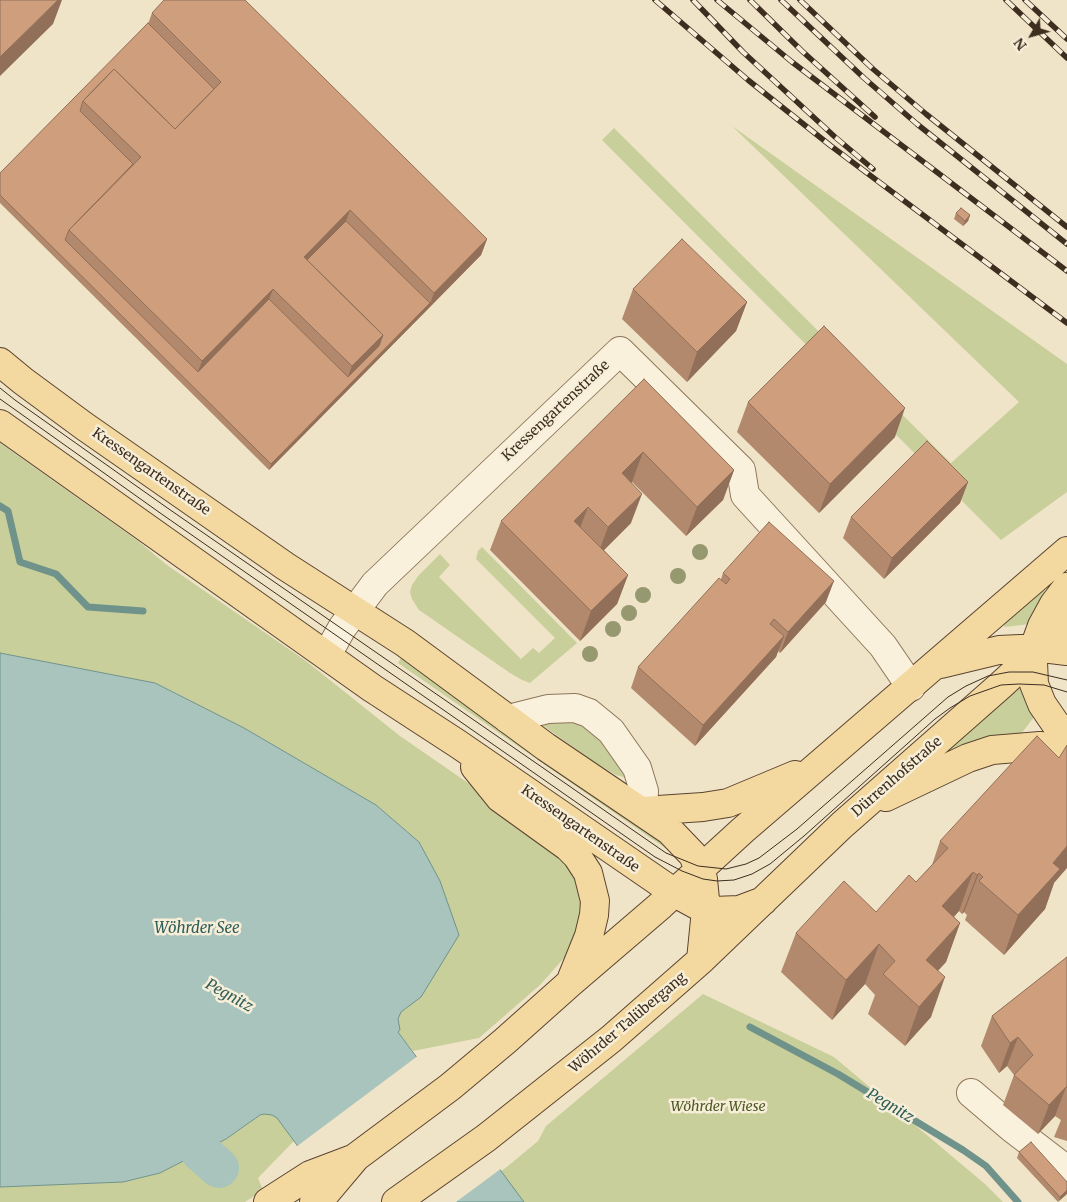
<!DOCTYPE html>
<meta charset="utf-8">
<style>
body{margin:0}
#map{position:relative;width:1067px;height:1202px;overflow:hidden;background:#f0e4c8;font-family:Merriweather,serif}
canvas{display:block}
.north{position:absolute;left:1007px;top:10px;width:50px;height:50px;-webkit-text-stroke:4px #f7eed8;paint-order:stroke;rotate:232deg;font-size:14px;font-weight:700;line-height:20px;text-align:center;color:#3d2e20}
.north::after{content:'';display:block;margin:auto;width:18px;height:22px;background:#3d2e20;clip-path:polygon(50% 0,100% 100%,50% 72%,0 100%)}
</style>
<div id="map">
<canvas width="1067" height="1202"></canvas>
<div class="north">N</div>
</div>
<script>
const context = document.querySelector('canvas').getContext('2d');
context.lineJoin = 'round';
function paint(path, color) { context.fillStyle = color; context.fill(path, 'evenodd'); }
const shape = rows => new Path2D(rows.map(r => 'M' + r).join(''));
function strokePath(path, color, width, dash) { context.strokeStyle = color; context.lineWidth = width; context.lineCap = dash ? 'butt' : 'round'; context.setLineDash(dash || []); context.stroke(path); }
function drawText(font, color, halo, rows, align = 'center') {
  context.font = font + ' Merriweather,serif'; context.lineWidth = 5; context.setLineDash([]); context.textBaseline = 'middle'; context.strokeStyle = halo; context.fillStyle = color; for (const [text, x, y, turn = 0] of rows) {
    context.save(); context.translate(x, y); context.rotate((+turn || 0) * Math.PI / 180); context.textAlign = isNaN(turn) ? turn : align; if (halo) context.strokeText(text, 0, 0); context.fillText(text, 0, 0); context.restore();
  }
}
paint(shape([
 [732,126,1067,364,1067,492,1001,540,602,140,614,128,951,463,1019,402],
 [0,443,138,541,167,565,306,661,400,736,552,841,570,862,585,904,577,935,565,957,540,985,479,1038,413,1051,398,1032,398,1019,401,1012,407,1008,419,842,376,805,244,728,155,683,0,653],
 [482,547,577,643,530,683,522,680,510,673,419,610,412,599,410,592,412,585,418,576,440,554,450,565,439,577,521,659,533,648,539,653,555,638,476,559,478,551],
 [1043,589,1045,592,1030,624,1005,627,1003,624,1005,622],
 [403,655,672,845,668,850,398,663],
 [1016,689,1022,689,1030,710,1034,717,1021,734,946,757,944,754],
 [587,721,634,780,616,775,597,764,538,722],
 [703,994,834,1057,985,1184,1003,1202,458,1202,508,1166,538,1141,546,1126],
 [264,1114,272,1115,277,1118,294,1141,258,1178,263,1190,245,1202,0,1202,0,1187,123,1182,160,1173,226,1139,260,1115]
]), '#c9cf9b');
const water = shape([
 [0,653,155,683,244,728,376,805,419,842,440,881,459,935,421,997,401,1012,398,1019,400,1030,398,1032,524,1202,339,1202,277,1118,272,1115,264,1114,260,1115,226,1139,160,1173,123,1182,0,1187,0,653]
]);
paint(water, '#a9c4bc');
strokePath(water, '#6f938a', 1);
paint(shape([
 [419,1055,502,1168,456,1202,336,1202,296,1147]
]), '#f0e4c8');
strokePath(shape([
 [0,506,8,511,20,562,56,574,88,607,143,611],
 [750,1027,838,1074,963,1150,986,1166,1018,1202]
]), '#6f938a', 7);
strokePath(shape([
 [200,1151,219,1168]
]), '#a9c4bc', 40);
const minor = shape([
 [327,655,342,628,375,584,620,351,741,470,745,495,883,646,911,687],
 [508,719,548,709,575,708,589,713,611,731,637,768,644,791,643,811],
 [971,1093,1012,1128,1067,1170]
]);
const major = shape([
 [0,362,23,381,84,426,285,566,405,643,546,747,670,831,693,855,703,879,706,910,701,960],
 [0,424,372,688,458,744,675,893,706,910,713,911,739,910,763,901],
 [1067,587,1054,604,1042,626,1034,648,1033,662,1034,684,1042,704,1055,723,1067,735],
 [941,664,999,650,1042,648,1067,651],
 [475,767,500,798,568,847,577,856,588,873,595,901,594,915,589,936,572,978],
 [886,797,968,758,992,750,1040,746,1067,749],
 [643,811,703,807,728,803,795,775],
 [268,1202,310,1175,355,1158],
 [314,1202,324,1195,356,1157,450,1087,505,1041,570,983,661,905,743,830,1067,551],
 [396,1202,486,1138,611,1039,701,960,842,825,1001,685,1067,624]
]);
strokePath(minor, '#8d765c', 30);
strokePath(major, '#5b4430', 30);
strokePath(minor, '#faf1dc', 28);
strokePath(major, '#f3d9a0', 28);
strokePath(shape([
 [0,388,15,400,166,507,666,853,698,866,726,869,746,864,759,858,797,829,948,697,966,686,988,676,1009,672,1033,672,1067,680],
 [0,399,163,515,655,857,682,871,703,879,717,881,734,880,752,874,770,864,804,836,935,719,950,708,970,696,1001,685,1019,684,1044,685,1067,692]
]), '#3d2e20', 1);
const rail = shape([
 [655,0,748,80,831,146,1067,323],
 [693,0,743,52,835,137,873,169],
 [717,0,792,62,1067,271],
 [750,0,802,51,875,117],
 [781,0,864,78,917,124,1067,244],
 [800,0,873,69,926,114,1067,227],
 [1006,0,1067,58],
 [1025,0,1067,39]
]);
strokePath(rail, '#3d2e20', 5.5);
strokePath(rail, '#f7eed8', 4, [11]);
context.fillStyle = '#96986f';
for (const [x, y] of [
 [700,552],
 [678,576],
 [643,595],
 [629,613],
 [613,629],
 [590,654]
]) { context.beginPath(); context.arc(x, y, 8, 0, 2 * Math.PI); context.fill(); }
paint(shape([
 [152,13,487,239,481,255,269,470,0,203,0,173,148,24],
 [956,213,970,215,968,221,963,226,954,219],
 [633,289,747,302,736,331,687,382,622,319],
 [644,379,734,470,723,500,686,536,632,482,631,483,631,523,604,550,628,575,617,604,580,641,490,550,501,521],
 [748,402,895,437,819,513,737,432],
 [968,482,960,503,884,579,843,538,851,517],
 [723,573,826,602,780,653,778,651,776,657,695,746,631,688,638,667,721,579],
 [940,841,1054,883,1045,909,1004,955,965,920,967,915,964,912,962,914,959,911,954,917,960,923,946,962,938,971,931,1017,905,1046,868,1014,875,995,865,984,832,1020,781,972,796,933,876,912,916,882,932,865],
 [1067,957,1067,1141,1054,1137,1061,1120,1055,1116,1038,1134,1003,1105,1014,1075,1007,1066,999,1073,981,1046,992,1016],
 [1019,1152,1067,1182,1058,1202,1017,1158]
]), '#b2896c');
paint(shape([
 [58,0,62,0,53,24,0,76,0,57],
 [350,210,344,226,301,269,304,257],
 [970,215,968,221,963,226,965,221],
 [487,239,481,255,428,309,434,293],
 [273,289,267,305,196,377,202,361],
 [747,302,736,331,687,382,697,352],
 [430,303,428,309,269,470,271,464],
 [383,335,377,351,346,382,352,366],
 [905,408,895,437,819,513,830,484],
 [643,452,632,482,611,503,622,473],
 [734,470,723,500,686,536,697,507],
 [968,482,960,503,884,579,892,558],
 [642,494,631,523,597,557,608,527],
 [588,507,577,536,574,521],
 [628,575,617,604,580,641,591,611],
 [834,581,826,602,780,653,788,632],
 [784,636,776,657,695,746,703,725],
 [1067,846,1067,868,1054,883,1045,909,1004,955,1018,915,1053,863],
 [973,872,959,911,927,946,942,906],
 [979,873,964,912,962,914,977,875],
 [960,923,946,962,911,999,926,960],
 [879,944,865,984,832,1020,846,980],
 [945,977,931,1017,905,1046,919,1007],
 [1018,1037,1007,1066,999,1073,1010,1043],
 [1066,1087,1055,1116,1038,1134,1049,1105],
 [1067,1190,1067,1194,1058,1202,1060,1197]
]), '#916f58');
const building = shape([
 [0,0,58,0,0,57,0,0],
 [164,0,245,0,487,239,434,293,350,210,304,257,383,335,352,366,273,289,202,361,69,230,141,157,83,101,114,69,175,129,221,82,152,13,164,0],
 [148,23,214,89,175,129,114,69,83,101,80,111,133,164,69,230,65,240,198,372,269,299,348,377,379,346,383,335,307,260,346,221,430,303,271,464,0,195,0,173,148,23],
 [961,208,970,215,965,221,956,213,961,208],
 [682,239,747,302,697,352,633,289,682,239],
 [824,326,905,408,830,484,748,402,824,326],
 [644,379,734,470,697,507,643,452,622,473,642,494,608,527,588,507,574,521,628,575,591,611,501,521,644,379],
 [927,441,968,482,892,558,851,517,927,441],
 [769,522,834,581,788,632,774,619,770,624,784,636,703,725,638,667,719,578,726,584,730,579,723,573,769,522],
 [1037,736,1059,758,1067,745,1067,846,1053,863,1060,869,1018,915,979,881,983,877,979,873,977,875,973,872,942,906,960,923,926,960,945,977,919,1007,883,974,895,961,879,944,846,980,796,933,844,881,876,912,909,875,916,882,948,848,940,841,1037,736],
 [1067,957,1067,1087,1066,1087,1049,1105,1014,1075,1033,1055,1018,1037,1010,1043,992,1016,1067,957],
 [1031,1142,1067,1182,1067,1190,1060,1197,1019,1152,1031,1142]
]);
paint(building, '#cf9f7d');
strokePath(building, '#916f58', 1);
drawText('14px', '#3d2e20', '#f7eed8', [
 ["Kressengartenstraße",556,411,-43],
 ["Kressengartenstraße",151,472,35],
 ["Dürrenhofstraße",897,777,-41],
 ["Kressengartenstraße",580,829,35],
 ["Wöhrder Talübergang",628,1023,-40]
]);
drawText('italic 14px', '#4d5a26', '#f7eed8', [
 ["Wöhrder Wiese",718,1107]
]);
drawText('italic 15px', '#2f5d5a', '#f7eed8', [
 ["Wöhrder See",197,929],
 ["Pegnitz",229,996,29],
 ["Pegnitz",890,1106,31]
]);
</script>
